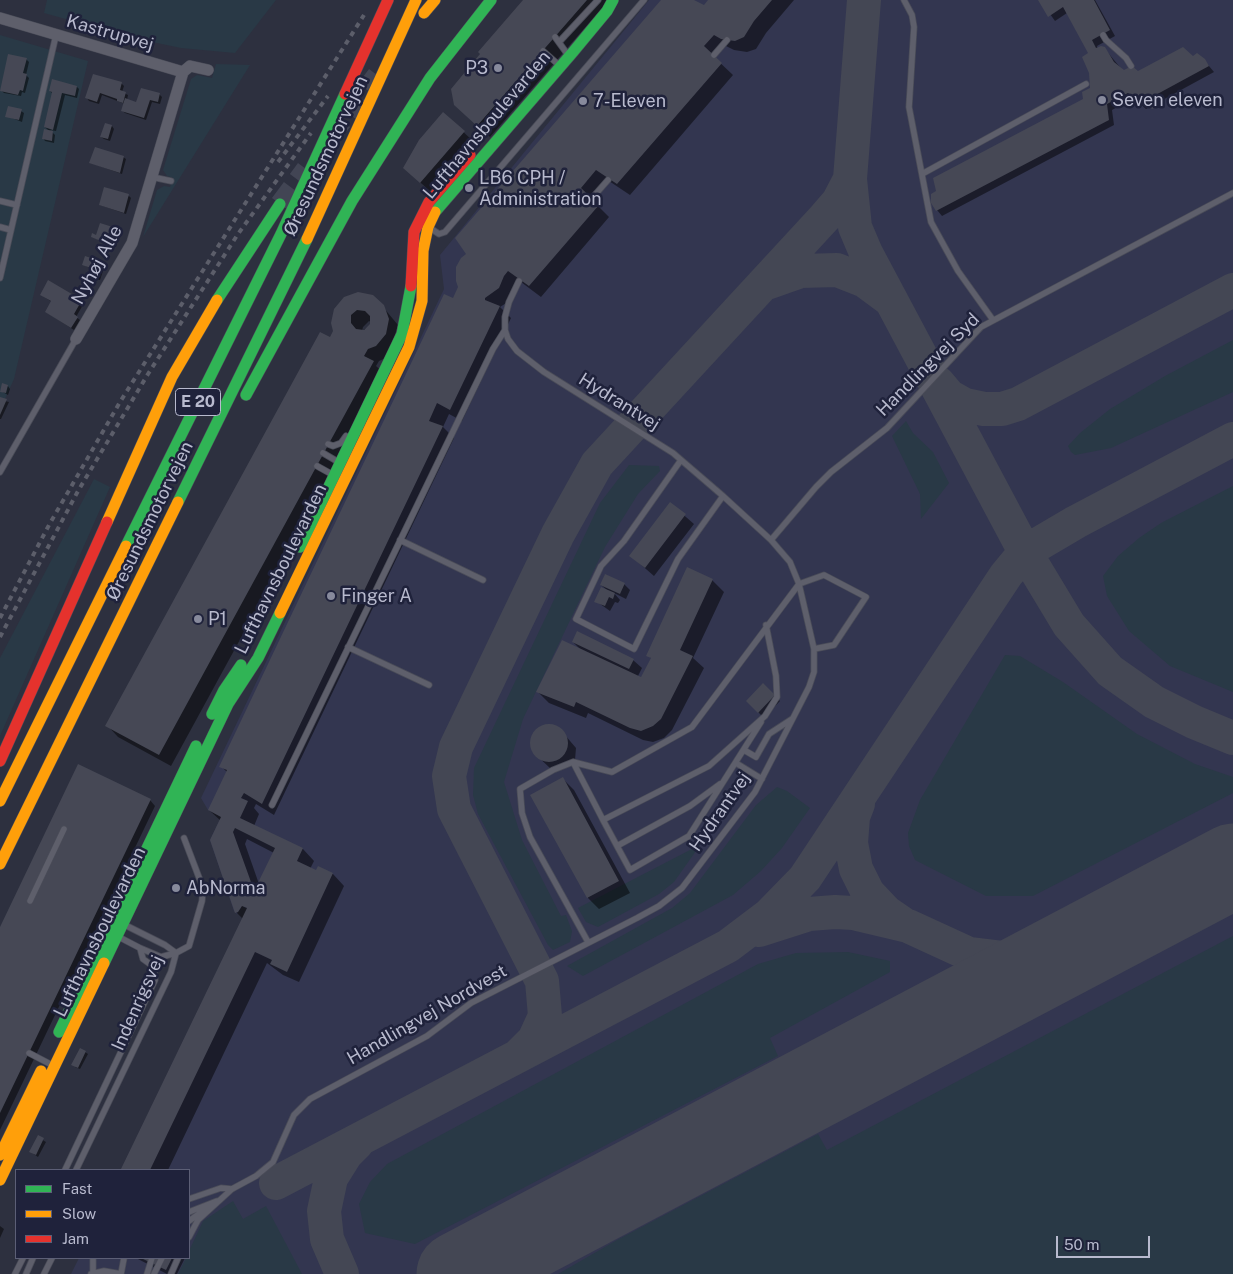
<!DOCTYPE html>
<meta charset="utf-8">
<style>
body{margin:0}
#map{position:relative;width:1233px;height:1274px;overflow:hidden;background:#2d303f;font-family:"Public Sans",sans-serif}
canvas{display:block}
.legend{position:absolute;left:15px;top:1169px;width:175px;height:90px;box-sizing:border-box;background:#1f223b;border:1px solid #5c5f76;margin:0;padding:6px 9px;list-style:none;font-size:15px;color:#b8bace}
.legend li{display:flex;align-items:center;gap:10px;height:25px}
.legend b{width:25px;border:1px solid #5c5f76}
.scale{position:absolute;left:1056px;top:1236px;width:94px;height:22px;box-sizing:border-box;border:2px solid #b8bace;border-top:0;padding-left:6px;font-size:15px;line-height:18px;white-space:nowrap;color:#b8bace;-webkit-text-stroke:4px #1f223b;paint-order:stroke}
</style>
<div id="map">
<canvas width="1233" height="1274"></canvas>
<ul class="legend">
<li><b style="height:6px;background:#30b455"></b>Fast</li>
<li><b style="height:6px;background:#ff9f0a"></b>Slow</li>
<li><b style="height:6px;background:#e5322d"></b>Jam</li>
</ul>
<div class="scale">50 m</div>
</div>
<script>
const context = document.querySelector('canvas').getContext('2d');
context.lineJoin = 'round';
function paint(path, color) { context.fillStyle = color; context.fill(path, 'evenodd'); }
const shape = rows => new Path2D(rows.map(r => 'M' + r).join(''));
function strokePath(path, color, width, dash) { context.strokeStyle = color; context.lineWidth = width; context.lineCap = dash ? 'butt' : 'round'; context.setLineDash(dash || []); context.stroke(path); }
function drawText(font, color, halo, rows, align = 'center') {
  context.font = font + ' "Public Sans",sans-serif'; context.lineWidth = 5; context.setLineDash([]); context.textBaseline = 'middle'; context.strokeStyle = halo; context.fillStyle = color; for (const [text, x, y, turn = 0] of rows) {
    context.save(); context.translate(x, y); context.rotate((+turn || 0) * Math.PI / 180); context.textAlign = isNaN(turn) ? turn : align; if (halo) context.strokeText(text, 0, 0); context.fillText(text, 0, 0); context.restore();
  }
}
paint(shape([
 [649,0,1233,0,1233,1274,71,1274,79,1258,189,1258,189,1170,121,1170,247,909,242,906,237,914,234,911,210,840,221,817,208,810,201,798,444,289,440,255]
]), '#333650');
paint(shape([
 [47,0,276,0,235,53,181,48,138,39,44,13],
 [0,35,88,61,14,379,0,410],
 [216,64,250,65,143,237,157,190,164,186,170,187,173,178,167,176,163,170,191,79,197,75,212,78],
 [1233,340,1233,392,1111,448,1075,455,1071,452,1068,446,1080,433,1110,409,1165,376],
 [906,421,913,433,933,452,949,483,921,519,920,494,892,436],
 [629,465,659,466,660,471,638,494,605,547,523,719,504,782,522,840,561,916,566,915,572,931,570,942,553,950,548,945,478,814,473,795,474,768,600,503],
 [94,479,110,487,0,736,0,658],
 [1233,486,1233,692,1170,666,1129,631,1107,596,1103,576,1118,556,1139,538,1161,523],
 [1005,655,1020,656,1063,682,1137,734,1195,764,1233,777,1233,793,1033,896,986,896,915,860,909,846,908,833,920,800],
 [777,787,787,791,810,808,782,848,761,871,733,895,583,976,567,966,672,908,690,893,756,805],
 [708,834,674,882,659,894,598,927,586,922,578,908,690,850],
 [1233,936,1233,1274,558,1274,617,1240,818,1134,827,1150],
 [848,952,890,961,890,972,770,1038,778,1056,415,1244,365,1233,359,1204,370,1182,387,1164,758,964,796,953],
 [233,1201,243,1219,266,1206,302,1274,178,1274,186,1258,189,1258,189,1251,203,1221]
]), '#293946');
paint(shape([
 [524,0,609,0,490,137,455,105],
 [663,0,691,0,704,6,710,0,794,0,766,33,756,49,747,52,734,50,726,46,715,58,733,75,630,195,609,181,592,200,609,217,541,297,521,282,511,300,500,307,511,318,462,421,449,414,443,427,454,438,274,815,256,804,254,808,259,814,254,826,303,849,314,861,310,869,316,872,318,868,333,874,344,886,299,982,283,975,267,963,168,1170,124,1170,243,919,236,912,221,821,209,810,227,772,221,766,460,287,468,254],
 [247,839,274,853,259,884,245,844],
 [1040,0,1095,0,1115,36,1097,46,1098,49,1104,48,1124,72,1138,72,1192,57,1204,60,1214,72,1146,109,1134,98,1112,110,1114,125,942,216,937,210,1084,99,1092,89,1089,53,1067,13,1055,21],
 [26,59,29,62,26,75,29,78,25,93,22,92,21,96,4,93,1,90],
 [93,76,122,84,124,86,122,92,128,95,127,100,137,103,159,94,162,97,160,104,152,102,146,120,125,113,122,110,125,104,102,95,99,104,89,101,87,98],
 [77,87,79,89,77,98,65,95,56,131,50,130,55,135,54,143,45,141,43,138,50,132,45,127,53,94,50,91],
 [21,111,24,113,22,122,7,116],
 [444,114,473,141,430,191,413,176],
 [112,126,114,129,110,141,104,139,101,137],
 [123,157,126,159,122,174,91,163],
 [129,196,131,198,126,214,100,205],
 [118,230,120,232,116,247,92,237],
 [102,263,105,265,100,280,92,278,90,275,92,269,84,265],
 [41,295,81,301,84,303,76,317,80,320,74,330,46,312,52,302],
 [378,301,398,325,388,357,379,361,376,366,385,374,171,766,118,737,107,725,334,332,335,309],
 [369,321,371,322,371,325,362,331,363,327],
 [8,386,10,389,8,395,1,391],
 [0,400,9,402,1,419,0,419],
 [671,504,694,524,654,576,631,556],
 [605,575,624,584,630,590,626,599,614,593,620,600,618,603,615,602,610,611,596,601,607,590,601,585],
 [712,580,724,592,693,658,704,668,672,730,664,738,653,742,643,740,588,713,586,718,549,703,538,692,580,649,573,642,633,660,642,668,638,676,641,678,652,659,648,655],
 [763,685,780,701,764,718,747,701],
 [547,725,559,728,576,748,575,760,562,770,551,769,533,752,531,747,533,735,536,730],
 [562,778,574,790,630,893,599,909,588,898],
 [150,800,155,806,0,1130,0,930],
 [85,1052,88,1054,80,1069,75,1067],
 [38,1137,46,1142,38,1157,31,1152],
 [0,1226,4,1229,0,1238],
 [136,1258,185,1258,177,1274,167,1274]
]), '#0007');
strokePath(shape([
 [864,0,850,179,855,227,866,253,1025,552,1069,625,1110,671,1154,702,1194,722,1233,738],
 [764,284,801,271,837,270,865,281,888,298],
 [938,383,949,396,965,405,984,409,1002,409,1018,404,1233,290],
 [858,804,853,817,851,843,856,869,868,893,886,912,902,923],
 [759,930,809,914,835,912,853,913,908,926,969,954,1002,958,1028,958,1051,953,1095,939],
 [520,1054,534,1040,545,1016,542,981,454,809,449,776,456,747,558,534,597,464,825,217,838,202,850,179],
 [276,1183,728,946,769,915,805,878,1006,575,1025,552,1076,522,1233,439],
 [342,1274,327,1239,324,1211,331,1178,346,1154,357,1143]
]), '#444754', 34);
strokePath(shape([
 [459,1274,1233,866]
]), '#444754', 85);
paint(shape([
 [523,0,587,0,477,126,454,105,451,89,480,54,478,52],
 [661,0,694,0,704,5,708,0,772,0,754,21,744,37,735,41,721,39,714,35,704,46,722,63,617,184,596,170,581,188,599,205,529,286,508,271,504,276,499,288,485,298,485,300,500,306,450,410,437,403,429,421,443,426,262,804,244,793,241,798,248,801,240,818,303,848,297,861,316,870,318,866,333,873,287,972,270,964,272,960,255,952,150,1170,123,1170,121,1169,247,908,242,906,238,912,235,913,210,840,221,817,208,810,227,770,219,767,444,294,453,298,458,287,456,281,456,267,461,258,466,254,455,238],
 [235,828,275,848,254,891,248,889,251,882,233,832],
 [1038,0,1094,0,1110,30,1092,40,1096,48,1101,46,1105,47,1114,62,1124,70,1132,66,1138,71,1183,47,1193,56,1197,53,1205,59,1209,66,1139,104,1128,93,1107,104,1109,120,936,211,931,203,931,194,936,191,933,178,1083,99,1082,92,1090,88,1089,73,1082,57,1088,53,1063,7,1048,17],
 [8,54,27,58,23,73,27,74,23,91,20,90,18,95,0,91],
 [93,74,122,82,120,90,126,92,123,103,117,101,117,99,100,93,97,102,85,98],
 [52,79,77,86,75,96,62,93,53,130,44,127,52,92,49,91],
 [141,88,160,93,158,102,150,100,144,118,121,111,125,98,136,102],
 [8,106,22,109,19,120,5,117],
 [443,112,465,131,420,183,403,168,419,140],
 [105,123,112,125,108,139,100,137],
 [44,129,53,131,52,141,42,139],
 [95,147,124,156,120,173,89,163],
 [104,187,129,194,124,213,99,205],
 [100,223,119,229,113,246,91,237,92,233,96,235],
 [85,256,103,262,97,278,88,276,91,268,82,265],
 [48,280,82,300,74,314,78,317,71,328,45,312,51,301,40,295],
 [358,292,373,295,384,305,389,319,386,334,376,346,368,349,364,356,374,361,159,755,105,726,320,332,330,337,333,331,331,323,334,309,344,297],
 [357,310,365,311,370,316,370,324,364,330,356,329,351,323,351,315],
 [2,383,8,385,6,393,0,392],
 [0,397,7,399,0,415],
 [670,502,686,514,645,568,629,556],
 [687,567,713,579,680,650,693,656,661,719,653,726,641,731,630,728,576,702,574,707,536,692,562,640,641,677,651,658,646,656],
 [605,574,625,583,620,594,600,585],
 [601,587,615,593,613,599,609,597,605,606,594,602],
 [577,631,634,659,629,669,572,642],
 [763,683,775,695,758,713,746,701],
 '530 743a19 19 0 1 1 38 0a19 19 0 1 1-38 0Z',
 [78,764,151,799,0,1113,0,927],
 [563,777,619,881,587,898,530,795],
 [80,1048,86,1051,78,1068,71,1065],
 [38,1135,44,1138,36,1155,29,1152],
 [141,1258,172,1258,166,1270]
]), '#464855');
strokePath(shape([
 [330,137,377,75],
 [280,204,306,169]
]), '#424554', 20, [20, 10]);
const lane = shape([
 [904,0,912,15,914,27,909,107,931,222,958,271,993,320],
 [1103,35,1106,40,1126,58,1131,66],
 [555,37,568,55],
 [560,41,598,0],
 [543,51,560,66],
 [714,55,727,40],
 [1149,98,1153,105],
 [922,174,1086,84],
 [152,177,171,181],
 [593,197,608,180],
 [0,201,17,205],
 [0,227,11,230],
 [430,228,439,234,445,232,644,0],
 [0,278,56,35],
 [505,330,508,339,517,351,544,372,673,453,723,496],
 [328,444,333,446,341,443,346,436],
 [323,453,340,463],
 [681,460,624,541,601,566,576,619,634,649,678,559,723,496,771,540],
 [317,466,335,476],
 [0,472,76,339],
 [400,540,483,580],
 [348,647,429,685],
 [744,750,756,757,769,734,792,719],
 [573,762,603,820,709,766,765,716,777,697,776,676,766,625],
 [736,763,762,779],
 [272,805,493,349,505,330,505,317,509,302,519,281],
 [603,820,617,846,690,806,720,784],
 [617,846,630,870,689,836,761,722],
 [30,901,64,829],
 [123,924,165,945,176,953],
 [588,942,530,837,522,813,520,789,553,770,573,762,612,772,692,727,799,584,824,575,866,597,834,645,814,649,799,584,790,562,771,540,816,487,831,472,887,428,981,327,1233,193],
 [140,948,161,957,176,953,189,946,202,901,203,888,184,838],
 [29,1053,54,1066],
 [65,1170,155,980,154,967,143,959,140,948,117,936],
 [76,1170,171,972,176,953],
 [189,1199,221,1188,232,1189],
 [189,1212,217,1201],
 [189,1221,207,1208],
 [189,1237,198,1220,232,1189,256,1176,273,1162,294,1115,310,1099,427,1036,471,1003,637,918,659,906,682,888,755,792,809,687,814,672,814,649],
 [93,1258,93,1272],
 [15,1274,23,1258],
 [26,1274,33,1258],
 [44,1274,52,1258],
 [91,1274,104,1271,121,1274],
 [121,1274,124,1258],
 [147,1274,152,1258],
 [154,1274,162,1258],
 [171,1274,178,1258]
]);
const street = shape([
 [0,18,183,72],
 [183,72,190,66,208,70],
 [76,339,132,243,183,72]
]);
const fast = shape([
 [435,212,573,52,607,11,613,0],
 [217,300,280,204],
 [246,395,352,201,430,78,491,0],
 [178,502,307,239],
 [126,546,281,234,345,94],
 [300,547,402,334,411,286],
 [212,714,224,690,241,665],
 [104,963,228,704,258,658,280,613],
 [59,1032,196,746]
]);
const slow = shape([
 [424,13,435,0],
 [307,239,416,0],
 [107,522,172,377,217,300],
 [280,613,409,347,422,301,423,251,428,227,435,212],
 [0,801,126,546],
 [0,864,178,502],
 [0,1155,41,1071],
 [0,1180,104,963]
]);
const jam = shape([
 [345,94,388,0],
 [411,286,414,232,429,202,470,155],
 [0,761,107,522]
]);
strokePath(lane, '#4a4c58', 7);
strokePath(street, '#4a4c58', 12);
strokePath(fast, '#4a4c58', 12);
strokePath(slow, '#4a4c58', 12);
strokePath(jam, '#4a4c58', 12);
strokePath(lane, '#5e5f6b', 5.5);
strokePath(street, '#5e5f6b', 11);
strokePath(fast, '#30b455', 11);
strokePath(slow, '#ff9f0a', 11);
strokePath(jam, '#e5322d', 11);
strokePath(shape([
 [278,162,328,96],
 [0,618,49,525,120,402,364,15],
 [0,637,78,491,148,374,238,234,311,133]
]), '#5c5e6a', 4, [5, 5]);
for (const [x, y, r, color] of [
 [498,68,5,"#878a9c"],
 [1102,100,5,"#878a9c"],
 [583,101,5,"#878a9c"],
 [469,188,5,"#878a9c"],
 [331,596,5,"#878a9c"],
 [198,619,5,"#878a9c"],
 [176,888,5,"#878a9c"]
]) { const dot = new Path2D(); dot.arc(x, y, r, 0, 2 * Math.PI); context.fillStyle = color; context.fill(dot); strokePath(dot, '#1f223b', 2); }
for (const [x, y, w] of [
 [198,402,45]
]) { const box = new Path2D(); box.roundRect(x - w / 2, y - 13.5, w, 27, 4); context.fillStyle = '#1f223b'; context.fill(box); strokePath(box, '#b8bace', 1); }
drawText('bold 16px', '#b8bace', null, [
 ["E 20",198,402]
]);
drawText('18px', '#b8bace', '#1f223b', [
 ["Kastrupvej",110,33,16],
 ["Lufthavnsboulevarden",487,125,-50],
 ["Øresundsmotorvejen",326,156,-65],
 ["Nyhøj Alle",97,265,-62],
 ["Handlingvej Syd",928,365,-45],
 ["Hydrantvej",619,402,32],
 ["Øresundsmotorvejen",150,521,-64],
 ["Lufthavnsboulevarden",281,569,-64],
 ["Hydrantvej",720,812,-55],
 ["Lufthavnsboulevarden",100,932,-64],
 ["Indenrigsvej",138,1003,-66],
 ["Handlingvej Nordvest",427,1015,-30]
]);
drawText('18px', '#b8bace', '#1f223b', [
 ["P3",488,68,"right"],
 ["Seven eleven",1112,100],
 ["7-Eleven",593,101],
 ["LB6 CPH /",479,178],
 ["Administration",479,199],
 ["Finger A",341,596],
 ["P1",208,619],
 ["AbNorma",186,888]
], 'left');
</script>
